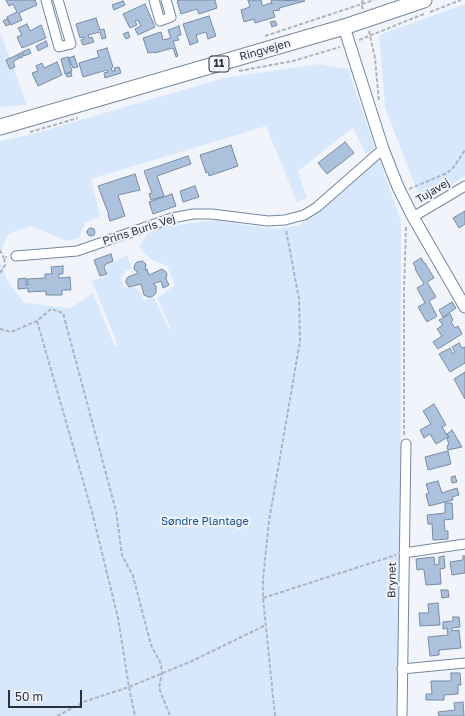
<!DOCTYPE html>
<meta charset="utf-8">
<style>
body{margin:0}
#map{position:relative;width:465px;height:716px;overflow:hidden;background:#f1f5fb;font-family:"Golos Text",sans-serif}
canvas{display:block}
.scale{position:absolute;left:8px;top:690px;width:74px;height:18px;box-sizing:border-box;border:2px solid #2a333d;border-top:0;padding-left:5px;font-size:12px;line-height:14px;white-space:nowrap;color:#2a333d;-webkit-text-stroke:3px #f1f5fb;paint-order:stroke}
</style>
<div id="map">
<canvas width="465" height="716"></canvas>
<div class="scale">50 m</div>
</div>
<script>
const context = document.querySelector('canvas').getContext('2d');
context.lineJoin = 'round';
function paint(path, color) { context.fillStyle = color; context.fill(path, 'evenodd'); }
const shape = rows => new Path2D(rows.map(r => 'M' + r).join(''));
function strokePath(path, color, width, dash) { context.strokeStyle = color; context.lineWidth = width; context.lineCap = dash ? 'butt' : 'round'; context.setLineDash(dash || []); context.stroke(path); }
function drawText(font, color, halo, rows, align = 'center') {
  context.font = font + ' "Golos Text",sans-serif'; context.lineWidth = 4; context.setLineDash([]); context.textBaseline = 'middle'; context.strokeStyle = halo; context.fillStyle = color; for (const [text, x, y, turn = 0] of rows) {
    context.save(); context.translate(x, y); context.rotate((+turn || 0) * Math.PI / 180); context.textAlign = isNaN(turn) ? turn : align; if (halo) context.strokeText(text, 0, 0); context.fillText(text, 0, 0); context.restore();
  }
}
paint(shape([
 [465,4,465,176,422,203,385,108,379,35],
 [0,32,27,105,0,107],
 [319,64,348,69,375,147,366,154,353,128,298,171,307,198,297,202,266,126,91,179,100,216,85,223,79,238,67,241,31,226,8,234,0,253,0,141,33,134,224,78],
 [379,159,401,221,400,716,0,716,0,261,8,282,24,303,70,308,93,293,115,347,118,346,92,281,108,275,106,265,127,255,132,268,127,270,121,278,124,287,138,288,144,300,154,298,169,329,171,329,157,298,175,285,167,266,152,260,139,247,147,234,156,228,214,220,272,229,297,226,324,208]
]), '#d7e7fc');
const building = shape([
 [6,0,35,0,37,5,19,13,22,20,11,25,7,17,17,12,13,4,9,6,6,0],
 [180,0,215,0,217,8,199,14,197,9,181,14,177,1,180,0],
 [248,0,261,0,262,6,271,3,272,4,271,0,305,1,279,8,280,10,273,11,275,17,255,23,254,19,244,22,241,10,250,7,248,0],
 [123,1,125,5,114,10,112,5,123,1],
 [145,4,155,27,138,35,135,29,141,26,138,20,135,21,137,25,130,28,123,14,145,4],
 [209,16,216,36,208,39,206,32,196,35,198,42,190,45,183,24,209,16],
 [96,18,100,30,104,29,106,38,102,39,100,32,88,35,89,38,92,37,94,42,83,45,81,40,84,39,84,37,80,38,76,24,96,18],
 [7,19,10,24,6,26,3,21,7,19],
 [275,21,277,25,272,27,270,22,275,21],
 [27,24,30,31,41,25,46,38,22,48,17,37,22,35,18,28,27,24],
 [179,26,181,35,177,36,179,40,173,41,178,56,176,57,173,48,154,53,154,52,148,53,143,38,161,32,163,40,171,38,168,30,179,26],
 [128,32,130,37,126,39,123,34,128,32],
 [46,41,48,46,38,51,36,46,46,41],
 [107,48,113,67,111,68,112,71,115,71,114,68,119,67,121,73,105,78,104,73,108,72,107,70,83,77,79,63,99,57,97,51,107,48],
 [29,49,31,53,24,56,22,52,29,49],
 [21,53,23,57,20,58,18,54,21,53],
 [17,55,19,58,13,62,15,67,10,69,6,60,17,55],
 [74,56,78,67,73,68,69,58,74,56],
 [68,57,72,71,65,74,61,59,68,57],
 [57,62,62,75,38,86,32,73,38,71,36,66,42,63,44,68,57,62],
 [71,72,72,76,67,77,66,74,71,72],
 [345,142,354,153,327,174,318,163,345,142],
 [231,145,238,166,209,176,208,172,206,173,200,155,231,145],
 [188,156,191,164,157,176,164,196,151,200,149,194,152,193,144,171,188,156],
 [135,174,140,190,118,195,125,216,110,221,108,215,109,215,98,186,135,174],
 [195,186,199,197,183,202,180,191,195,186],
 [172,194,176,206,153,214,149,202,172,194],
 [465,211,465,224,459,228,453,218,465,211],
 '87 232a4 4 0 1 1 8 0a4 4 0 1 1-8 0Z',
 [111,254,113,261,106,264,104,267,107,274,100,276,94,260,111,254],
 [421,258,424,263,425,263,434,278,427,282,436,297,429,301,437,316,427,322,418,307,425,303,417,288,424,284,415,269,416,268,413,263,421,258],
 [142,261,146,264,145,270,147,269,149,275,162,269,165,271,167,274,166,279,169,285,163,288,161,281,153,284,156,286,156,293,152,297,148,297,144,295,141,284,129,287,126,283,126,280,128,277,138,273,134,269,135,264,137,262,142,261],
 [63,266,63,274,59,274,59,278,70,277,71,290,62,290,62,295,46,295,46,291,28,292,28,288,18,289,18,279,26,278,26,285,28,285,27,279,45,278,45,274,52,274,51,267,63,266],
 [452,302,456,308,443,317,439,310,452,302],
 [450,314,453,320,451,322,455,328,458,326,462,334,438,349,433,342,442,336,437,329,443,325,439,320,450,314],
 [459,343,462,348,465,347,465,363,450,372,439,354,450,348,453,354,455,352,452,347,459,343],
 [465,372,465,399,454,379,465,372],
 [434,404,446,425,442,427,448,437,436,444,430,434,424,438,420,430,431,424,423,411,434,404],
 [452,430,462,447,448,450,447,446,449,444,447,439,449,437,447,434,452,430],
 [448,451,451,464,428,470,425,457,448,451],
 [455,476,457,482,452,483,451,477,455,476],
 [438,481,442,493,457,488,459,495,452,497,453,500,429,506,426,494,429,493,426,484,438,481],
 [445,503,452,503,453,519,444,520,445,531,448,531,448,539,433,540,432,524,428,524,427,515,445,513,445,503],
 [444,556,445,568,440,569,441,584,426,585,424,570,422,569,417,570,416,559,434,557,435,565,439,564,439,557,444,556],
 [463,556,465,556,465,573,452,575,450,562,463,560,463,556],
 [441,590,448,590,449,597,442,598,441,590],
 [438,603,440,625,420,626,419,613,429,613,428,604,438,603],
 [453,617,459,617,460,627,452,628,452,631,459,630,461,648,439,650,439,655,430,656,428,637,448,635,447,628,443,629,443,622,453,621,453,617],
 [451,673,460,673,461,685,458,685,458,694,444,695,444,700,426,700,426,694,432,694,431,681,451,681,451,673],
 [463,702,464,716,439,716,438,712,455,710,454,703,463,702]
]);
paint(building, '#acc1dc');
strokePath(building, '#778ba5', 1);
const minor = shape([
 [46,0,59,47,71,44,58,0],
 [154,0,160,21,171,17,166,0],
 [413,217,465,186],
 [16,256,77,251,172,218,193,214,212,214,268,221,285,220,304,215,317,207,383,149],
 [404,553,465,544],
 [402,669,465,663],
 [402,716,406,444]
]);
const tertiary = shape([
 [344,27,383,149,398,187,413,217,465,307]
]);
const primary = shape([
 [0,127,344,27,424,0]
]);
strokePath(minor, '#7488a1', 11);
strokePath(tertiary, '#7488a1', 13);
strokePath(primary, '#7488a1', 17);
strokePath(shape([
 [363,9,361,4,363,0],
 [430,12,461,0],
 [369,31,375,58,379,101],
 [265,36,374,0],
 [359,40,424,14],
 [239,71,293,61,340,47],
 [30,132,78,118],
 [409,189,447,173,453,168,465,150],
 [0,250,4,258],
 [0,273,5,265,4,258,7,257],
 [37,321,92,512,118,618,129,687,135,716],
 [0,329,11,332,37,321,51,309,63,313,116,511,122,555,133,576,151,645,161,664,162,673,159,688,170,716],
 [404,435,404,292,406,225],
 [263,598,396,555],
 [57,716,86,701,129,687,192,661,266,625],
 [275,716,263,598,263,579,269,521,300,341,299,299,286,230]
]), '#aeb4bb', 2, [4, 2]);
strokePath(minor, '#fff', 9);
strokePath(tertiary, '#fff', 11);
strokePath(primary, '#fff', 15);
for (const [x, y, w] of [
 [219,64,20]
]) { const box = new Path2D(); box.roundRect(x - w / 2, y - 8, w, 16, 3); context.fillStyle = '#f1f5fb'; context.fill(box); strokePath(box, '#2a333d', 1); }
drawText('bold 10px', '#2a333d', null, [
 ["11",219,64]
]);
drawText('11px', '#2a333d', '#f1f5fb', [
 ["Ringvejen",265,50,-16],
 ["Tujavej",433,191,-31],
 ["Prins Buris Vej",139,230,-18],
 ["Brynet",392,580,-89]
]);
drawText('11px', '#135297', '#f1f5fb', [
 ["Søndre Plantage",205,522]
]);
</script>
